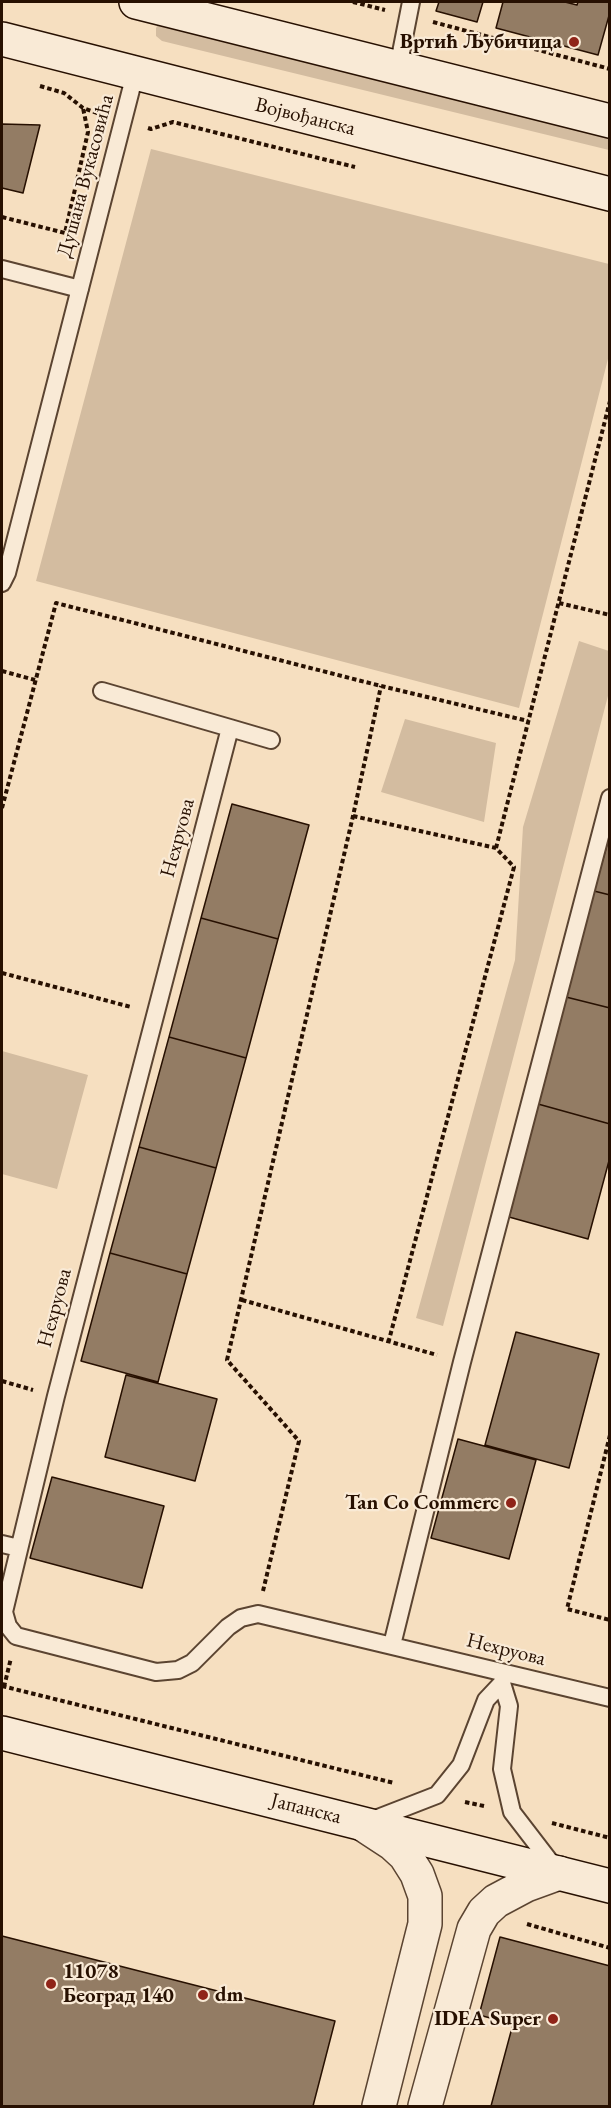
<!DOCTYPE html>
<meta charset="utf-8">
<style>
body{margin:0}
#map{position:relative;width:611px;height:2108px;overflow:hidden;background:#f6dfc0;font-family:"EB Garamond",serif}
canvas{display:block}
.frame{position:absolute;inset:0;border:3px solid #271001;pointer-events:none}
</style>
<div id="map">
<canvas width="611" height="2108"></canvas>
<div class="frame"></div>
</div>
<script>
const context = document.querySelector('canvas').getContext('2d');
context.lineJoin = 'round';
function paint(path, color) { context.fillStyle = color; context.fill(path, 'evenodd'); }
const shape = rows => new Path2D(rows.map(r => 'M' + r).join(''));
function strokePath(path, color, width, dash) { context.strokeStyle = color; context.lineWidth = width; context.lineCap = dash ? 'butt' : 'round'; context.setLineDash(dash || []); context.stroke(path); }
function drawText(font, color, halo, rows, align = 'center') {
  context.font = font + ' "EB Garamond",serif'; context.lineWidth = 4.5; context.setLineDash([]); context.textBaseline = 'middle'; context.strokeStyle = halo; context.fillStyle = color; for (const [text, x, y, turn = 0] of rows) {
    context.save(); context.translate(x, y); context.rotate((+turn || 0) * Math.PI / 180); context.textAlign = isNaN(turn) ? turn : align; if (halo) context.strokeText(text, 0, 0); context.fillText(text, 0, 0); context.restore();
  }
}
paint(shape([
 [160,21,609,124,609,150,162,41,156,36,156,28],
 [151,149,609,264,609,355,519,708,36,581],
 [579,641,609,651,609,692,443,1326,416,1318,515,960,523,827],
 [405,719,496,743,484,822,381,792],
 [2,1051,88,1075,57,1189,2,1174]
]), '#d3bca0');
const building = shape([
 [439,2,483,2,477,22,436,11,439,2],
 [503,2,565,2,577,5,578,2,610,2,610,12,598,55,496,28,503,2],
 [2,124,40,125,23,193,2,188,2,124],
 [232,804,309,825,278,939,201,918,232,804],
 [610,834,610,895,594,891,610,834],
 [594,891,610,895,610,1008,566,997,594,891],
 [201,918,278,939,246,1058,169,1037,201,918],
 [566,997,610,1008,610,1124,538,1104,566,997],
 [169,1037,246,1058,216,1168,139,1147,169,1037],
 [538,1104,610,1124,610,1157,588,1239,509,1217,538,1104],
 [139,1147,216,1168,187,1274,110,1253,139,1147],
 [110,1253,187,1274,158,1382,81,1361,110,1253],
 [516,1332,599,1354,569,1468,485,1445,516,1332],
 [126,1375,217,1399,195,1481,105,1457,126,1375],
 [458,1439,536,1460,509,1559,431,1538,458,1439],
 [52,1477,164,1506,142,1588,30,1558,52,1477],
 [2,1936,335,2021,313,2106,2,2106,2,1936],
 [500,1937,610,1966,610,2106,491,2106,513,2024,479,2015,500,1937]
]);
paint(building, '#937c64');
strokePath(building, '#271001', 1.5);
const lane = shape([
 [398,68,411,2],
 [2,269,80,289],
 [2,583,7,573,135,74],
 [102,691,230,728,56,1396,4,1612,8,1626,16,1636,156,1672,178,1670,192,1663,228,1627,241,1618,258,1614,610,1698],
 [230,728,271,740],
 [2,1544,19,1548],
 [392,1645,462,1362,610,798],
 [504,1673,502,1683,509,1706,502,1769,512,1812,555,1868],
 [370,1821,437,1795,461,1765,486,1700,502,1683]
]);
const street = shape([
 [364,1825,393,1844,405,1855,417,1874,425,1896,425,1924,379,2106],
 [425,2106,474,1929,484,1912,496,1901,526,1885,559,1873]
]);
const secondary = shape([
 [136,2,610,121],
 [2,39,610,194],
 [2,1733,610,1886]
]);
strokePath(lane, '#5b4431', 20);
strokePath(street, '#5b4431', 36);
strokePath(secondary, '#271001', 36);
strokePath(shape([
 [353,2,385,10],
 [433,22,610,69],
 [40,86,64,93,83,108,100,114],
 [148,128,151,129,173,122,355,167],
 [2,217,65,233,88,132,83,108],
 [559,603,610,615],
 [2,671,35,680],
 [2,808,56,603,381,686,528,721],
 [353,816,496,848,514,867,389,1340],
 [496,848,610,401],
 [2,973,131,1007],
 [242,1300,437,1355],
 [2,1381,33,1390],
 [610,1435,567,1609,610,1620],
 [263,1591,299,1441,227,1360,353,816,381,686],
 [2,1686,394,1783],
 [4,1687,11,1658],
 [465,1802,484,1806],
 [552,1823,610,1838],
 [527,1924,610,1948]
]), '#271001', 4, [4.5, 3]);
strokePath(lane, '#f9ead6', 16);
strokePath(street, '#f9ead6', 33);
strokePath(secondary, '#f9ead6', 33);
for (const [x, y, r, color] of [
 [574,42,6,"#8f2418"],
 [511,1503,6,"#8f2418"],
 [51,1984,6,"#8f2418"],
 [203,1995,6,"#8f2418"],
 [553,2019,6,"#8f2418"]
]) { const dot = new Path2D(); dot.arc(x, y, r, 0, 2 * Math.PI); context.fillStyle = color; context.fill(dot); strokePath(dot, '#f9ead6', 2); }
drawText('bold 21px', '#271001', '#f9ead6', [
 ["Вртић Љубичица",562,42],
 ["Tan Co Commerc",499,1503],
 ["11078",63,1972,"left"],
 ["Београд 140",63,1996,"left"],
 ["dm",215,1995,"left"],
 ["IDEA Super",541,2019]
], 'right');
drawText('21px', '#271001', '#f9ead6', [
 ["Војвођанска",305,117,14],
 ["Душана Вукасовића",86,176,-75],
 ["Нехруова",178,838,-75],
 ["Нехруова",55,1308,-75],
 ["Нехруова",506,1650,14],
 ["Јапанска",306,1809,14]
]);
</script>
